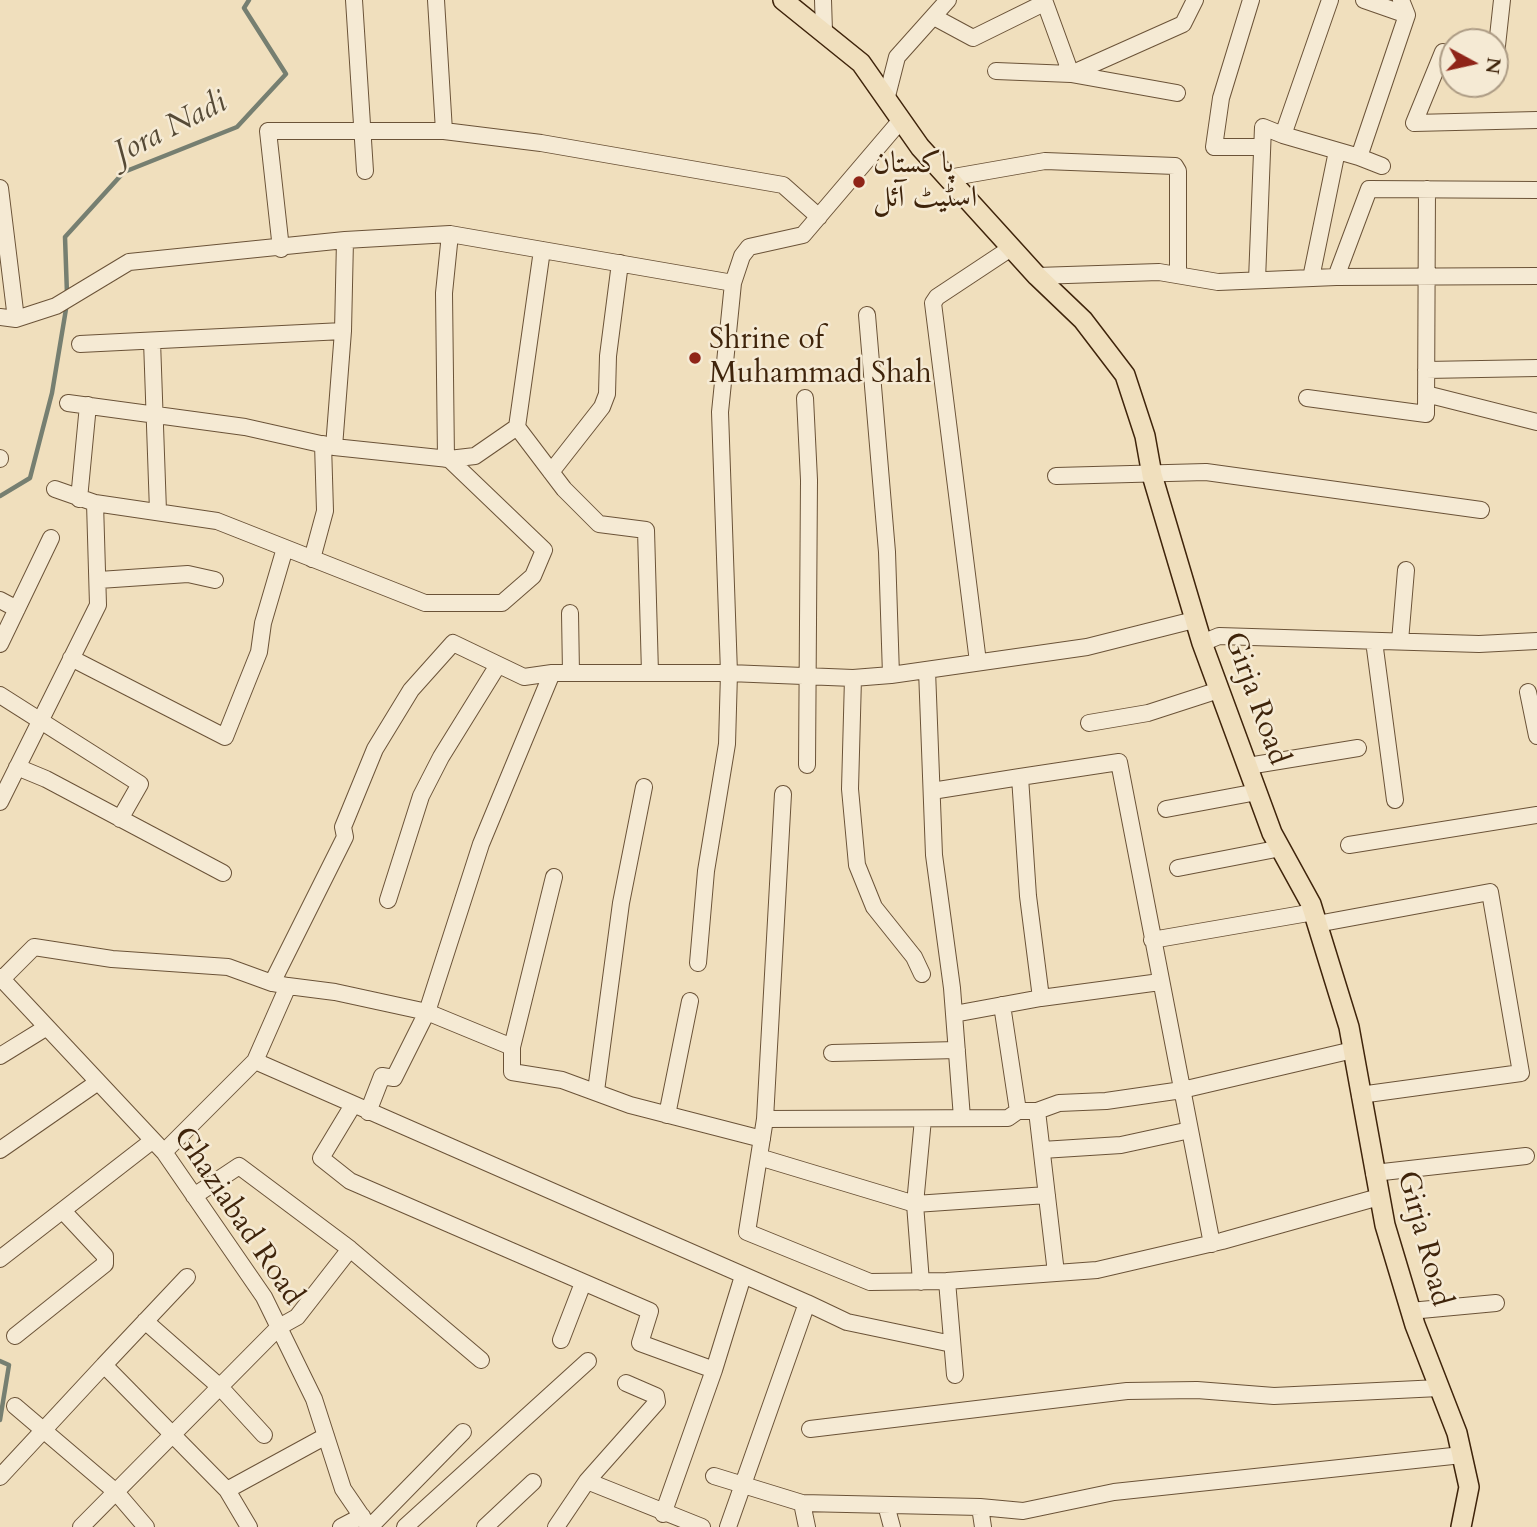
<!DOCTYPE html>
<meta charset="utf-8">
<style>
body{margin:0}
#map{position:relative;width:1537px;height:1527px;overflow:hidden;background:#f0dfbd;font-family:Cardo,serif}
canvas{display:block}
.north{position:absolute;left:1439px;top:28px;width:70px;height:70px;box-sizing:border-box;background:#f5ead4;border:2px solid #ac9b84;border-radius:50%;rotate:98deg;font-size:19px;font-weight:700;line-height:28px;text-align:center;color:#3f240b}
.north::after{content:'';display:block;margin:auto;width:24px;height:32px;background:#8f2418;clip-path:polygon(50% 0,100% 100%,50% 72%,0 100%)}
</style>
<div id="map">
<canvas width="1537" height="1527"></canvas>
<div class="north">N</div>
</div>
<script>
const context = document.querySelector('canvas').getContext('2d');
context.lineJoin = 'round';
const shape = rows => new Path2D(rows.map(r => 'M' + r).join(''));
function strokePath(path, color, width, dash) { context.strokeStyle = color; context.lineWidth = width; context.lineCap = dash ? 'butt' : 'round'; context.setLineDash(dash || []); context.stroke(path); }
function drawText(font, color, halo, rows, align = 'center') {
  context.font = font + ' Cardo,Amiri,serif'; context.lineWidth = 5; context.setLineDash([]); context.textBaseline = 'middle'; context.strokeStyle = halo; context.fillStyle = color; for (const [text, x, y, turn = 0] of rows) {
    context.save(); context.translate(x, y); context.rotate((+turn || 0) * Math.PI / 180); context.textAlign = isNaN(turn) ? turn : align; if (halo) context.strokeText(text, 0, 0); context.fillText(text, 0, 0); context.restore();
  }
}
strokePath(shape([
 [67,294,65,237,124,172,237,127,286,74,244,8,249,0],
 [0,496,30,478,52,393,67,303],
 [0,1361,9,1365,0,1420]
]), '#767f71', 4.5);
const minor = shape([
 [354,0,365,171],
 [436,0,444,131],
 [823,0,824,31],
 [1044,0,1071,74,1183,24,1195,0],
 [1251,0,1221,98,1214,147,1262,147],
 [1330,0,1283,135,1359,157],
 [1364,0,1407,15],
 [934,17,973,38,1042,4,1044,0],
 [1453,54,1443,52,1414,123,1537,120],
 [1495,64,1502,0],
 [996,71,1071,74,1177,93],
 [886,100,897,57,948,0],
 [1382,166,1359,157,1407,15,1401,0],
 [948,178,1045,161,1175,166,1178,171,1178,275],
 [0,188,16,319],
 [281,249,268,131,444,131,541,143,783,185,819,217],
 [542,250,517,427,564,489,599,524,646,530,650,673],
 [1037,276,1159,272,1218,282,1336,277,1537,276],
 [1336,277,1369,189,1537,190],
 [1311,278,1337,151],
 [1257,280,1263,127,1283,135],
 [867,315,887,552,891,675],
 [0,317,16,319,56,306,129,262,345,240,450,234,733,283],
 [152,341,158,511],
 [80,344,343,331],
 [1426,370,1537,368],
 [1426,394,1537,422],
 [805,398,809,480,807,765],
 [1307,398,1426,414,1427,189],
 [68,403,245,427,334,447,449,459,475,456,517,427],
 [334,447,343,331,345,240],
 [0,459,0,458],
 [446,459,444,293,450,234],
 [551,472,602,407,607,394,608,356,620,263],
 [1056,476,1206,472,1481,510],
 [55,489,95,503,217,521,425,603,502,603,533,576,544,550,449,459],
 [79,499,88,405],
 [312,559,325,511,323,444],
 [99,580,188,574,215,580],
 [0,600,17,609],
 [570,613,571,673],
 [1374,641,1395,800],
 [1400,641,1406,570],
 [1202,643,1219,636,1479,644,1537,641],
 [0,644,51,538],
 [71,658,225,737,259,652,263,623,285,548],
 [978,662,933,303,937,297,1011,248],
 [927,670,934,855,952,988,962,1118],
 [853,678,850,789,857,865,874,907,914,957,922,974],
 [1528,692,1537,736],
 [0,695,140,784,120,819],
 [1089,723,1148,713,1219,690],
 [1248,766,1358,748],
 [17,767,46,779,223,873],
 [932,791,1020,777],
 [0,802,98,605,95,503],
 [1166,809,1257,792],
 [1349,845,1537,815],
 [1178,868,1281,848],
 [388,900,421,796,441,757,498,665],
 [1317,924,1490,892,1521,1073,1360,1095],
 [1152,940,1314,912],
 [698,963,706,871,727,744,729,673,720,412,733,283,742,256,749,247,803,235,901,120],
 [0,977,164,1152,264,1297,314,1399,343,1489,369,1527],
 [2,979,34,947,112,959,228,967,272,983],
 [288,986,272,983,345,837,343,827,375,749,411,690,453,643,524,677,552,673],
 [1041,998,1028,896,1020,777,1119,762,1212,1244],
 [1002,1005,1018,1111],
 [954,1014,1041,998,1160,982],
 [512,1047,554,877],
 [832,1053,957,1050],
 [0,1056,47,1027],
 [255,1061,288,986,335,992,427,1012,512,1047,512,1072,562,1080,630,1105,762,1139],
 [596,1091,621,903,644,787],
 [353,1105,321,1158,350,1181,650,1311,640,1343,714,1370],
 [1037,1111,1059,1103,1106,1101,1182,1090,1353,1050],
 [368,1112,382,1076,394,1078,427,1012,481,844,552,673,729,673,853,678,891,675,1087,647,1194,620],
 [667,1115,690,1001],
 [765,1119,783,794],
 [0,1150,98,1082],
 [1042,1150,1121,1145,1190,1130],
 [164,1152,255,1061,807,1303],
 [759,1157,915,1204,1047,1195],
 [1374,1173,1526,1156],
 [350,1249,481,1360],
 [0,1259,152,1141],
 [1056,1273,1037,1111,1018,1111,1008,1118,765,1119,747,1232,870,1282,947,1281,1097,1270,1222,1241,1379,1197],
 [187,1277,104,1365,227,1490,249,1527],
 [947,1281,955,1375],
 [921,1282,915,1204,923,1119],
 [1410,1311,1496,1303],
 [145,1321,220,1387,264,1435],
 [15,1336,105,1264,105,1256,63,1211],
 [561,1340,583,1283],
 [15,1406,116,1492,146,1527],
 [810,1429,1127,1391,1197,1390,1274,1396,1439,1388],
 [714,1476,802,1503,807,1527],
 [0,1477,104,1365],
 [587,1481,702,1527],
 [227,1490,326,1436],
 [802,1503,980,1507,1023,1511,1114,1492,1462,1455],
 [886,1505,892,1527],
 [980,1507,983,1527],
 [663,1514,714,1370,743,1276],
 [81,1527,279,1327,297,1317,350,1249,239,1166,194,1196],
 [341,1527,362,1516],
 [370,1527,463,1432],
 [405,1527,588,1361],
 [485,1527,533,1482],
 [556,1527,587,1481,657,1402,656,1396,626,1383],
 [728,1527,807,1303,847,1322,952,1344]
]);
const major = shape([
 [783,0,861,63,920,147,1037,276,1083,320,1125,375,1145,436,1152,475,1202,643,1272,833,1311,904,1349,1027,1385,1225,1415,1325,1457,1433,1469,1487,1461,1527]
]);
strokePath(minor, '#6b5338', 18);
strokePath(major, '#3f240b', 22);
strokePath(minor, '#f5ead4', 16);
strokePath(major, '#f0dfbd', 19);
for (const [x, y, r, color] of [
 [859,182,7,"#8f2418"],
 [695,358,7,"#8f2418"]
]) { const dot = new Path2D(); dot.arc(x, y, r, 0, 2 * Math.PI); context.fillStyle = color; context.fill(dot); strokePath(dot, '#f5ead4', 2.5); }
drawText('30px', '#3f240b', '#f5ead4', [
 ["پاکستان",873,165],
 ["اسٹیٹ آئل",873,199],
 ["Shrine of",709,341],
 ["Muhammad Shah",709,375]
], 'left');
drawText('30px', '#3f240b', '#f5ead4', [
 ["Girja Road",1255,699,70],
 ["Ghaziabad Road",237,1217,56],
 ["Girja Road",1423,1239,75]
]);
drawText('italic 32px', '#564a36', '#f5ead4', [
 ["Jora Nadi",171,129,-27]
]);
</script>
